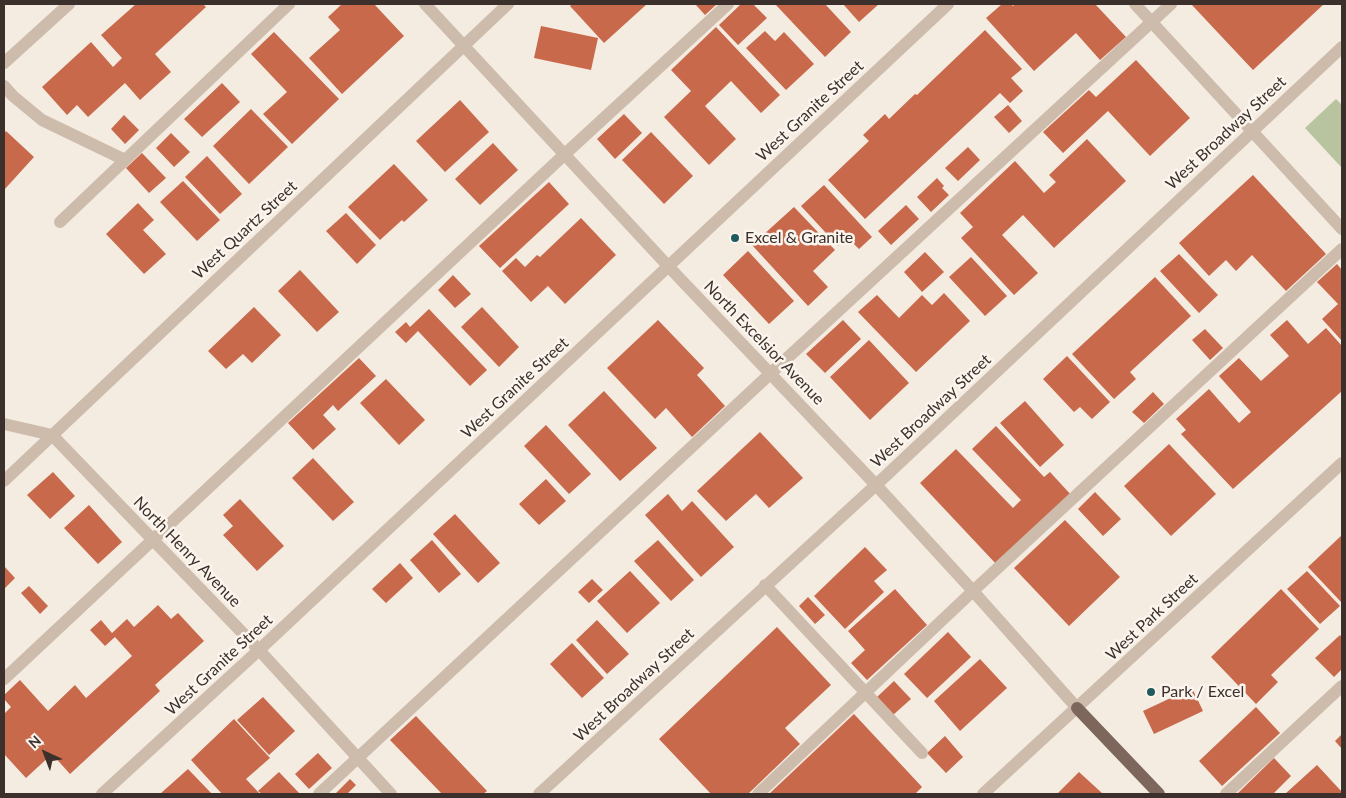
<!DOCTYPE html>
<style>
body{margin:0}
#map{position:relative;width:1346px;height:798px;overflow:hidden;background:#f4ebe1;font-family:Lato,sans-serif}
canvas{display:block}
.frame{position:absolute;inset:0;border:5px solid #3b302b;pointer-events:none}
.north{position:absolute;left:20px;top:728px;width:50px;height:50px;-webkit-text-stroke:4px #fbf5ee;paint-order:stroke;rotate:317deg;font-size:14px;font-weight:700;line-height:20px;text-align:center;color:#3b302b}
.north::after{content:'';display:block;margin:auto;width:18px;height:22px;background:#3b302b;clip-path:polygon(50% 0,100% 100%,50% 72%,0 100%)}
</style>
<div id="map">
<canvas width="1346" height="798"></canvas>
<div class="frame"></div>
<div class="north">N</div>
</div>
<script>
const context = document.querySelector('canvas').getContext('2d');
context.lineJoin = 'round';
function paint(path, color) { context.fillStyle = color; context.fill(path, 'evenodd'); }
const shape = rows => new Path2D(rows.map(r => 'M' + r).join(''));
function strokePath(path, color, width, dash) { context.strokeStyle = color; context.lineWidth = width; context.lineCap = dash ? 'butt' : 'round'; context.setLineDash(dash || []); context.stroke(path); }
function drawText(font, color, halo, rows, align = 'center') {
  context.font = font + ' Lato,sans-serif'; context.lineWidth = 5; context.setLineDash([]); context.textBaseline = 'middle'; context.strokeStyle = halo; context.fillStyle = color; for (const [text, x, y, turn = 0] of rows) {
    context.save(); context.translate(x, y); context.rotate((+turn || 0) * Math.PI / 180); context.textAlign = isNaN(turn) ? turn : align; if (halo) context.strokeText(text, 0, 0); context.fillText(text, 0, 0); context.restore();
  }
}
paint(shape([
 [1336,99,1342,105,1342,168,1305,128]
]), '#b8c4a0');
paint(shape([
 [136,4,203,4,206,7,155,54,171,72,140,100,125,83,88,117,77,105,67,115,42,87,91,42,113,67,122,58,101,35],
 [342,4,374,4,404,36,342,94,309,58,340,30,328,17],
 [572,4,647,4,604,43,570,6],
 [695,4,717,4,705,15],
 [741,4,753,4,767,18,738,45,719,25],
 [775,4,825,4,851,32,825,57],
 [843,4,879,4,859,22],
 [1002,4,1011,4,1013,6,1015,4,1095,4,1126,37,1100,60,1076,33,1034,71,986,18],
 [1191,4,1324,4,1253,70],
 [541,26,598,38,591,70,534,58],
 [716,27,780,95,761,113,731,81,705,106,736,139,709,165,664,117,691,91,671,70],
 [985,30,1022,69,1011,78,1023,91,1010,103,1000,93,865,219,828,180,869,141,863,135,885,114,889,119,915,94,917,95],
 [765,31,775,41,784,32,814,64,786,90,746,48],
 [274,32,339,99,292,144,263,114,287,92,251,54],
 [1136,60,1190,118,1150,156,1108,111,1063,153,1043,132,1089,90,1096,97],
 [222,83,240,102,202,137,184,119],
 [460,100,489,132,445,172,416,141],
 [1008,105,1022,121,1009,133,994,117],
 [251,109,288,147,249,184,213,146],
 [624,114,642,133,615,159,597,139],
 [124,115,139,130,125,144,111,129],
 [6,131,34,157,4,190,4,134],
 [651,132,693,176,664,204,622,160],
 [171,133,190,152,174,167,156,148],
 [1087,139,1126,181,1054,248,1023,215,1002,235,1038,273,1014,295,961,238,973,227,960,213,1015,161,1044,193,1056,182,1049,175],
 [493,143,518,170,480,205,455,179],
 [968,147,980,160,958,181,945,168],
 [142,153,166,178,149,193,126,168],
 [207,156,242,194,220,214,185,177],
 [394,164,428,200,404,222,402,220,380,240,348,207],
 [1253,175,1326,254,1286,291,1252,255,1236,271,1226,260,1209,276,1179,243],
 [937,178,944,186,942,188,949,195,931,212,917,197],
 [183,181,220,220,197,241,160,202],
 [549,182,569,204,500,268,479,246],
 [824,185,872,237,859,249,848,238,838,246,801,206],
 [138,203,154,220,143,230,166,254,144,274,106,234],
 [906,205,919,219,891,245,878,231],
 [794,207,835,250,813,271,828,287,808,306,752,245],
 [346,213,376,245,357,264,326,231],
 [581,218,616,255,565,304,548,286,531,302,502,271,516,258,525,267,537,255,540,257],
 [748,251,794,301,769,324,723,275],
 [925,252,944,272,922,292,904,272],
 [1179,254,1218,295,1199,313,1160,271],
 [971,257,1007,296,985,316,949,277],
 [1337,264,1342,270,1342,341,1322,319,1338,304,1317,282],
 [300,270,339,312,317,332,278,291],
 [453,275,471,294,455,308,438,290],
 [1155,277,1191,316,1130,372,1136,379,1114,399,1072,354],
 [944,293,970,321,916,372,858,312,877,295,899,318,922,295,932,305],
 [254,307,281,335,252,363,243,354,226,369,208,351],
 [482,307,519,347,499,367,461,327],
 [429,309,487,370,470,386,418,331,406,343,395,332,406,322,410,327],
 [658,320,704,368,697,375,725,406,692,437,666,408,655,419,607,368],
 [843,320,861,339,825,373,806,354],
 [1287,320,1308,344,1326,328,1342,346,1342,391,1233,489,1181,434,1186,430,1176,419,1209,389,1239,423,1251,412,1219,376,1239,358,1261,381,1289,356,1270,335],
 [1205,329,1223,348,1210,360,1192,340],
 [869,340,909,383,870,420,830,377],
 [1067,356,1110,402,1092,419,1080,407,1074,412,1043,379],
 [359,358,376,376,338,411,333,405,323,415,336,429,313,450,288,423],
 [386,379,425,420,399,445,360,403],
 [604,391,657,448,620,481,568,425],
 [1153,392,1164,404,1144,423,1132,412],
 [1025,401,1064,445,1040,467,1000,423],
 [546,425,591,474,569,494,524,446],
 [996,426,1044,477,1050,472,1072,496,998,566,920,483,956,449,1013,508,1021,500,972,449],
 [760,432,803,478,769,508,756,494,726,521,697,491],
 [1169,444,1216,494,1171,536,1124,486],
 [313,458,354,502,333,521,292,478],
 [53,472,75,496,50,519,27,495],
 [546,479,566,501,539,525,519,504],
 [1095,492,1121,519,1103,536,1078,509],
 [668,494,682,511,692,501,734,547,701,577,645,515],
 [240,499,284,546,257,571,223,535,233,526,223,515],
 [89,505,122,542,98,564,64,528],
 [455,514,500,563,478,583,433,534],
 [1065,520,1120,577,1069,626,1014,568],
 [1342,535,1342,603,1308,567],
 [432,540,461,574,439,593,410,560],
 [658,540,694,580,671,601,634,561],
 [865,547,887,570,874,581,884,592,845,629,814,596],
 [400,563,413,578,386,603,372,589],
 [4,566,15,578,4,589],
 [630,571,660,603,627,633,597,601],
 [1307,571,1340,606,1320,624,1287,589],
 [592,579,603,590,589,603,578,592],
 [29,586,48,606,40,614,21,593],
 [895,589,927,625,867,680,851,663,865,650,848,631],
 [1281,589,1319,629,1271,675,1278,682,1256,704,1211,657],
 [808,597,825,615,815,624,799,606],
 [158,605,171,619,178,613,204,641,155,685,160,691,70,774,52,754,26,778,4,754,4,714,11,707,4,699,4,695,20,680,48,711,75,685,86,698,132,656,115,637,105,646,90,630,101,620,112,633,127,619,134,627],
 [597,620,629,654,607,674,576,640],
 [777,627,831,685,785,728,800,744,748,794,711,794,659,739],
 [948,632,971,657,927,698,904,674],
 [1340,635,1342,638,1342,669,1334,677,1315,658],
 [572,643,604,678,582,698,550,664],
 [980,659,1007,688,960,731,934,701],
 [894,681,911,699,893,715,877,697],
 [1192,688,1203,711,1154,734,1143,711],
 [263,697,295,731,269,755,237,720],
 [1256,707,1280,733,1222,786,1199,761],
 [854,714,922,787,915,794,769,794],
 [416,716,487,791,483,794,442,794,390,740],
 [234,719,270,758,246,779,259,793,258,794,222,794,191,760],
 [1342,734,1342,749,1335,741],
 [945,736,963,757,946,773,927,753],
 [318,753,332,768,309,789,295,774],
 [1274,758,1291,776,1273,794,1237,794],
 [1317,765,1342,792,1342,794,1285,794],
 [188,769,212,794,160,794],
 [279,772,300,794,262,794,258,791],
 [1079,772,1103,794,1057,794],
 [350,779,356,785,347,794,335,794]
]), '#c8694b');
strokePath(shape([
 [425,4,668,266,876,485,973,591,1077,708],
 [1135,4,1342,229],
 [4,63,69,4],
 [4,86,13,96,42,120,125,160],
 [60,222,289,4],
 [4,424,52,435,259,650,391,794],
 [4,481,508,4],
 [765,585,922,753],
 [4,679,565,154,728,4],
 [102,794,259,650,948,4],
 [319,794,771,373,1171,4],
 [539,794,876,485,1342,47],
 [758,794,973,591,1342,249],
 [983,794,1342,463],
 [1226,794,1342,686]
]), '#cdbbac', 12);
strokePath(shape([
 [1077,708,1159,794]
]), '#7d675c', 12);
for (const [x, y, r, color] of [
 [735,238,5,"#1f5a5e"],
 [1151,692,5,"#1f5a5e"]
]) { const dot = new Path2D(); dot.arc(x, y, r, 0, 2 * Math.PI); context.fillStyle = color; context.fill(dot); strokePath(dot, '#fbf5ee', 2); }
drawText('16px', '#3b302b', '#fbf5ee', [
 ["West Granite Street",810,111,-43],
 ["West Broadway Street",1226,133,-43],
 ["West Quartz Street",245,230,-43],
 ["North Excelsior Avenue",764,343,46],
 ["West Granite Street",515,388,-43],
 ["West Broadway Street",931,411,-43],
 ["North Henry Avenue",187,552,46],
 ["West Park Street",1152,617,-43],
 ["West Granite Street",219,665,-43],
 ["West Broadway Street",634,685,-43]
]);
drawText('16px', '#3b302b', '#fbf5ee', [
 ["Excel & Granite",745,238],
 ["Park / Excel",1161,692]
], 'left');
</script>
